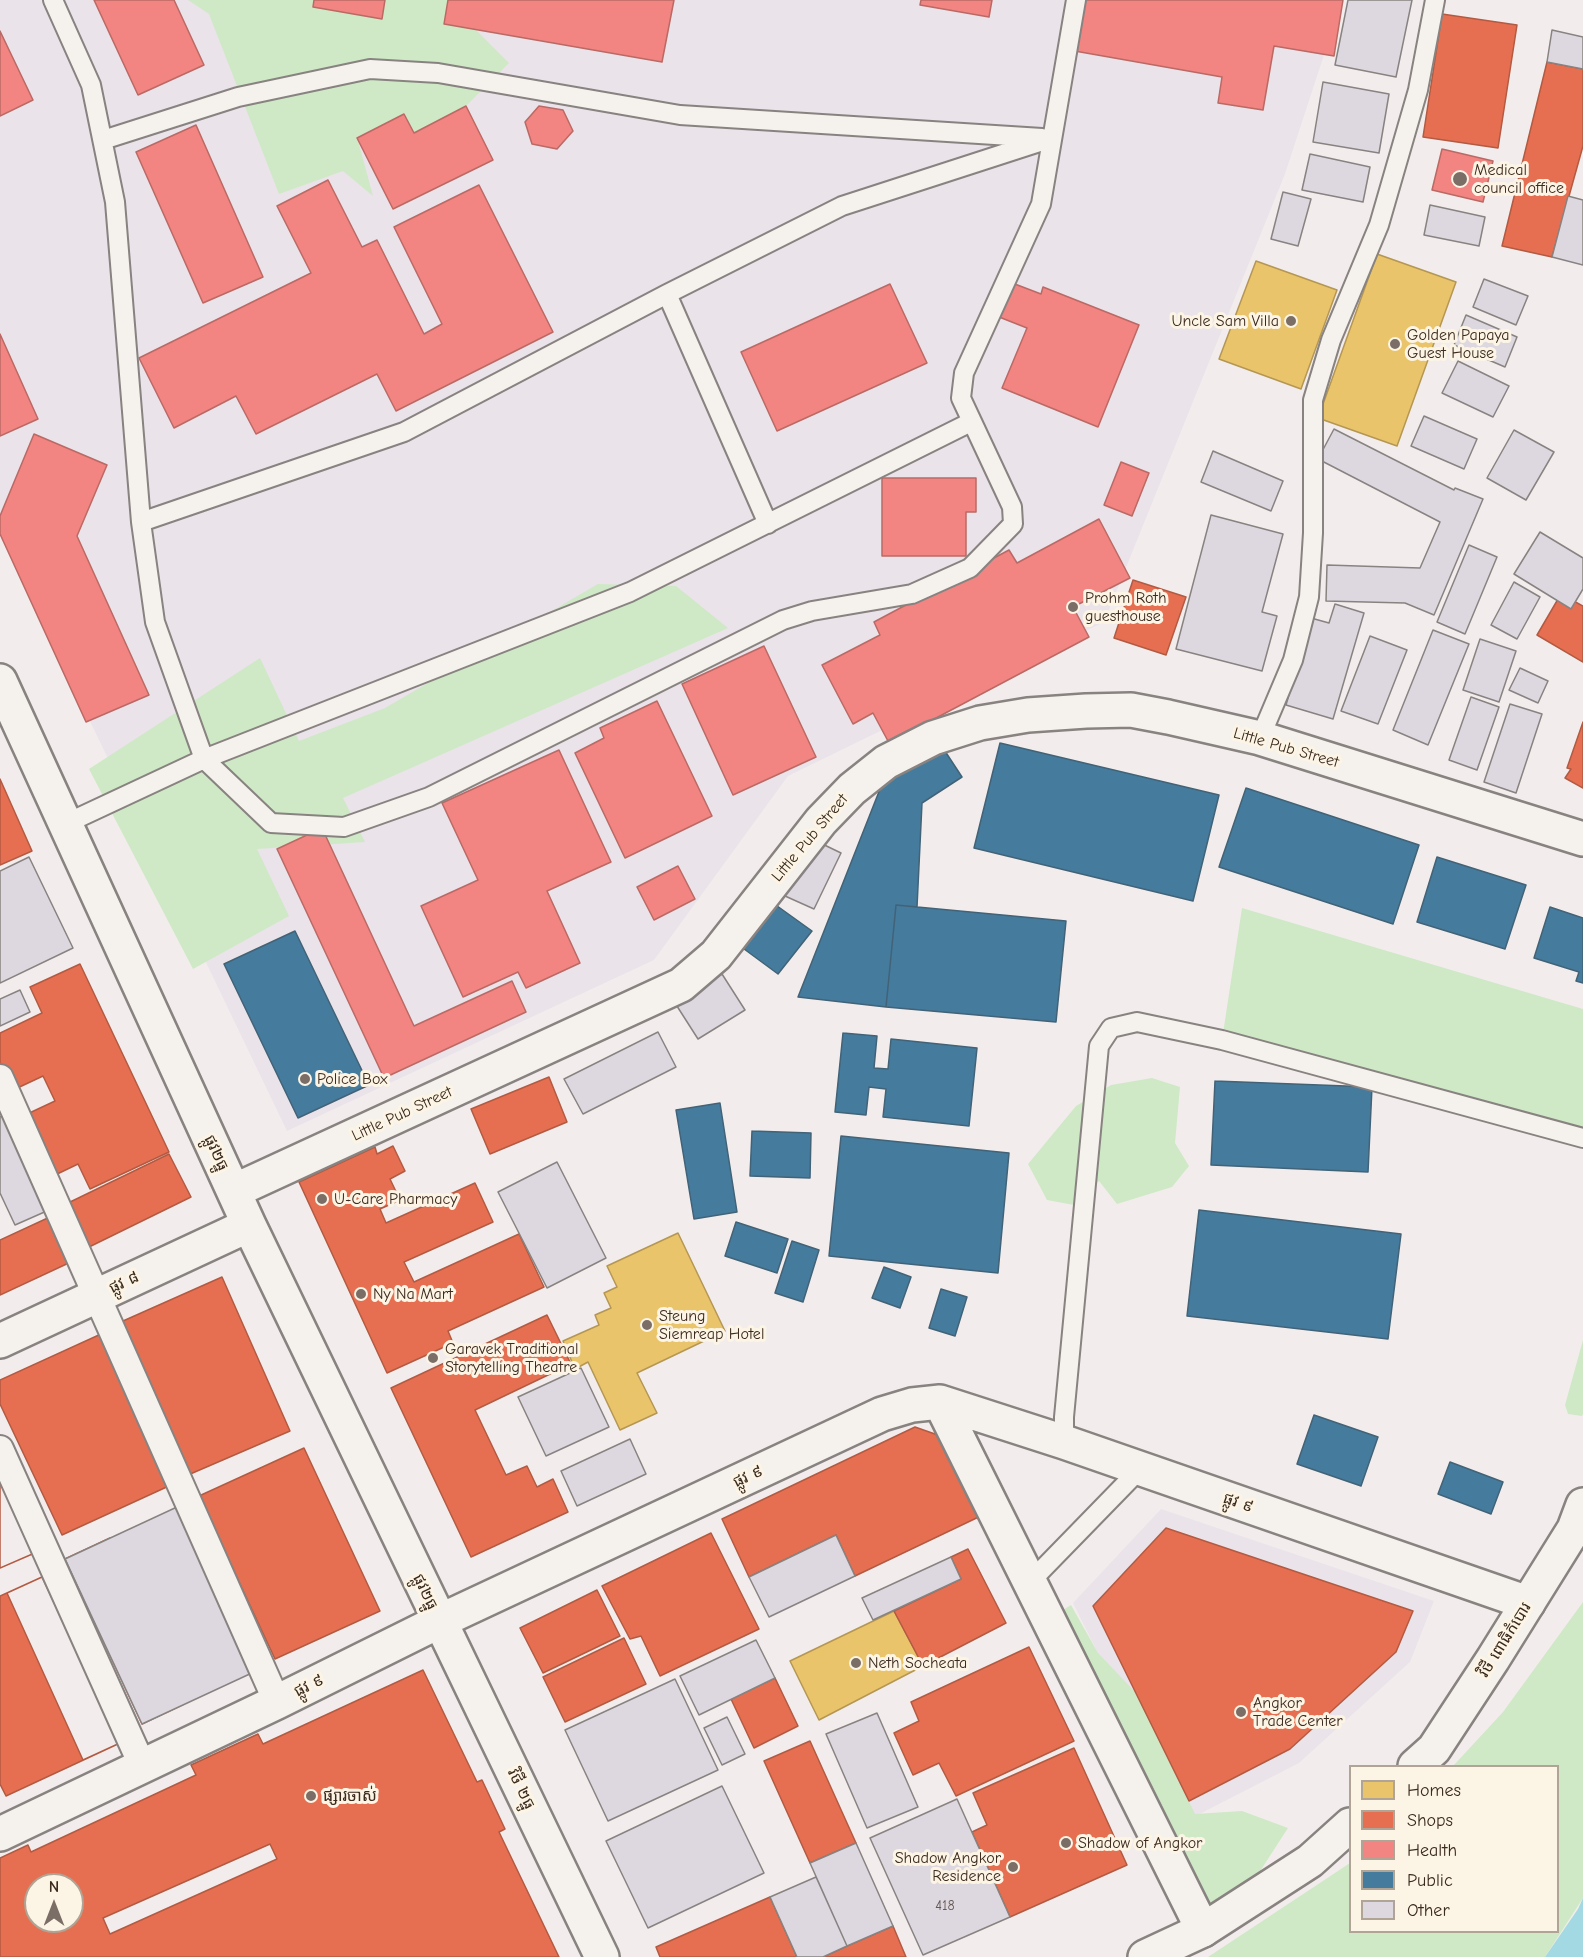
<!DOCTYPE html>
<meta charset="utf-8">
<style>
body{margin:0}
#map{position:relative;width:1583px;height:1957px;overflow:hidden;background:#f2edec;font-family:"Comic Neue",sans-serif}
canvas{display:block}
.legend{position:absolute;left:1349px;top:1765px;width:210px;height:168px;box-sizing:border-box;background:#fcf5e5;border:2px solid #afa495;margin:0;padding:8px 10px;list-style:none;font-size:18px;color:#3b2a1e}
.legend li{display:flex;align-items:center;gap:12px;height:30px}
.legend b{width:30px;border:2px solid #afa495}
.north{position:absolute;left:24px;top:1873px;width:60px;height:60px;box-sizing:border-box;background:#fcf5e5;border:2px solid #afa495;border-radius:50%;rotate:0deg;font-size:16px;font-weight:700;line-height:24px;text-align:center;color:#3b2a1e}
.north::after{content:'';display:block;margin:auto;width:21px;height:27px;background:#7b6e66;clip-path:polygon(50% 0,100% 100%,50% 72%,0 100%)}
</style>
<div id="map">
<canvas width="1583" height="1957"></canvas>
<ul class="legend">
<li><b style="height:16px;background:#e9c46a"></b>Homes</li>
<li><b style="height:16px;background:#e76f51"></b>Shops</li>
<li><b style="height:16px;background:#f28482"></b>Health</li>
<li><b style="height:16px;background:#457b9d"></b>Public</li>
<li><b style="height:16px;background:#ddd8e0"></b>Other</li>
</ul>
<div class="north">N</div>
</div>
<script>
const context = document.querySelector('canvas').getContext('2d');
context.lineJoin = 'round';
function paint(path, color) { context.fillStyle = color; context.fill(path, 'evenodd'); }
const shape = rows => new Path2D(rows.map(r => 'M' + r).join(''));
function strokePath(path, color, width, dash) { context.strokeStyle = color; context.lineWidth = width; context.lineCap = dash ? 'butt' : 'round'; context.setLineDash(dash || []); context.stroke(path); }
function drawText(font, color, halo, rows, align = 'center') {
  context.font = font + ' "Comic Neue","Noto Sans Khmer",sans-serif'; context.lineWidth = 6; context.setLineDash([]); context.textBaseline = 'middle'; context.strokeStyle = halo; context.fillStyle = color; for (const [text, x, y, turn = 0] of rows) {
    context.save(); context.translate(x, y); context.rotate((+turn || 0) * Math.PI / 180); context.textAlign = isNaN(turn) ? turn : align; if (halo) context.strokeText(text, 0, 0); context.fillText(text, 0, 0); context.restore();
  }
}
paint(shape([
 [0,0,1342,0,1285,174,1104,622,788,776,654,960,287,1131,0,534],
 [1161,1509,1434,1601,1410,1662,1299,1763,1182,1823,1073,1603]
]), '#eae3ea');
paint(shape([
 [188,0,475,0,475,29,509,63,466,106,414,133,393,119,357,137,373,196,343,171,279,194,209,14],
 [598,584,676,586,728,628,343,798,365,842,257,849,289,916,193,969,89,769,260,658,299,741,385,708],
 [1242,908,1583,1009,1583,1138,1222,1040],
 [1152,1078,1180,1087,1175,1143,1189,1166,1172,1187,1117,1204,1099,1181,1074,1205,1047,1200,1028,1164,1076,1106,1111,1085],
 [1583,1340,1583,1414,1582,1416,1568,1414,1565,1405],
 [1583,1602,1583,1898,1545,1957,1208,1957,1350,1863,1350,1932,1558,1932,1558,1766,1453,1766,1503,1712],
 [1071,1605,1098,1653,1137,1694,1195,1814,1242,1811,1288,1828,1255,1879,1203,1913,1055,1615]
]), '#cfe9c6');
paint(shape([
 [1583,1898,1583,1957,1545,1957,1578,1909]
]), '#a3d9e2');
const homes = shape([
 [1377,254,1456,282,1397,446,1318,418,1377,254],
 [1256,261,1337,290,1301,389,1219,359,1256,261],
 [678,1233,725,1331,637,1373,657,1413,620,1430,588,1362,575,1369,563,1341,599,1325,595,1315,611,1308,604,1293,617,1287,607,1266,678,1233],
 [894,1611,923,1666,819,1720,790,1661,894,1611]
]);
paint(homes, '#e9c46a');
strokePath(homes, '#b59653', 1.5);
const shops = shape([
 [1442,14,1517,25,1498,148,1423,137,1442,14],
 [1547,62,1583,69,1583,146,1552,257,1502,246,1547,62],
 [1133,580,1186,597,1166,655,1114,638,1133,580],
 [1561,594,1583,606,1583,662,1537,635,1561,594],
 [1583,722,1583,788,1565,778,1571,769,1567,768,1583,722],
 [0,779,32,851,0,865,0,779],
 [80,964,169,1152,90,1189,78,1164,51,1177,23,1116,55,1101,43,1076,11,1091,0,1067,0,1033,42,1013,30,987,80,964],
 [549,1077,567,1122,490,1154,471,1109,549,1077],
 [393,1146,405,1171,390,1179,400,1200,380,1209,386,1223,475,1183,493,1222,404,1262,414,1282,519,1234,544,1287,448,1331,453,1343,387,1373,299,1182,375,1147,377,1154,393,1146],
 [169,1154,191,1197,87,1248,66,1204,169,1154],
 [52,1216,73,1261,0,1295,0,1240,52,1216],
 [222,1277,290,1431,181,1478,114,1325,222,1277],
 [547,1315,571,1364,475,1410,506,1475,527,1466,537,1487,553,1479,568,1512,471,1557,391,1388,547,1315],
 [101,1334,171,1485,62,1535,0,1404,0,1380,101,1334],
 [915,1427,952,1440,987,1513,855,1576,836,1535,749,1577,722,1519,915,1427],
 [304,1448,380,1611,275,1659,199,1496,304,1448],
 [0,1471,37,1552,0,1568,0,1471],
 [0,1471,37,1552,0,1568,0,1471],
 [1166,1528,1413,1611,1396,1652,1290,1749,1189,1801,1093,1606,1166,1528],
 [711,1533,759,1629,660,1676,641,1636,630,1639,602,1586,711,1533],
 [110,1538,184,1704,142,1724,65,1559,110,1538],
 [968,1549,1006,1623,923,1666,894,1611,961,1579,951,1557,968,1549],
 [42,1577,120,1743,6,1796,0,1784,0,1596,42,1577],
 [42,1577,120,1743,83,1760,7,1593,42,1577],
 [597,1590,620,1636,543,1673,520,1628,597,1590],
 [624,1638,646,1684,565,1722,543,1677,624,1638],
 [1029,1647,1074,1741,956,1796,939,1763,913,1775,894,1733,919,1721,911,1702,1029,1647],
 [423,1670,477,1782,482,1780,505,1829,499,1832,559,1957,0,1957,0,1858,28,1845,31,1852,196,1775,191,1765,258,1734,263,1744,423,1670],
 [270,1844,277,1859,110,1934,103,1918,270,1844],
 [36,1885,72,1885,72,1921,36,1921,36,1885],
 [775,1678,798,1726,754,1748,731,1699,775,1678],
 [810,1741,856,1843,810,1863,764,1761,810,1741],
 [1074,1748,1127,1865,1010,1917,972,1832,987,1825,973,1793,1074,1748],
 [770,1897,797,1957,660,1957,656,1947,770,1897],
 [893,1926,906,1957,823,1957,847,1946,893,1926]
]);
paint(shops, '#e76f51');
strokePath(shops, '#b35a42', 1.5);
const health = shape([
 [94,0,174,0,204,65,138,95,94,0],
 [314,0,385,0,382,19,313,7,314,0],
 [448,0,674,0,662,62,444,24,448,0],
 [921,0,992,0,989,17,920,5,921,0],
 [1079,0,1343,0,1334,56,1274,46,1263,110,1218,103,1222,77,1069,50,1079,0],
 [0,31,33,100,0,116,0,31],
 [466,106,493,160,393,209,357,138,404,114,414,133,466,106],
 [539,106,563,110,573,131,557,149,532,144,525,122,539,106],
 [196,125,263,277,203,303,136,152,196,125],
 [1442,149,1493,161,1483,202,1432,190,1442,149],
 [328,180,362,247,377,240,424,334,442,324,394,227,479,185,553,332,396,411,377,374,256,434,236,396,174,428,139,358,311,273,277,206,328,180],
 [1007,281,1041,294,1043,287,1139,325,1098,427,1002,388,1027,328,994,315,1007,281],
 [890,284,927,363,777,431,741,352,890,284],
 [0,334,38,419,0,436,0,334],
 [34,434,107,465,77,536,149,695,86,722,0,534,0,516,34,434],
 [1121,462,1149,473,1132,516,1104,505,1121,462],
 [882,478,976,478,976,512,966,512,966,556,882,556,882,478],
 [1099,519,1130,578,1073,607,1089,637,889,743,873,713,853,724,822,665,880,635,874,622,1009,550,1017,563,1099,519],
 [764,646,816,757,733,795,682,684,764,646],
 [657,701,712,816,625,858,575,753,604,738,600,728,657,701],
 [559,750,611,862,547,891,580,963,526,988,518,972,463,997,421,906,478,880,442,803,559,750],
 [322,828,414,1026,512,981,526,1012,384,1078,277,849,322,828],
 [678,866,695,899,654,920,637,887,678,866]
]);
paint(health, '#f28482');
strokePath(health, '#bb6964', 1.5);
const public = shape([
 [1000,743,1219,795,1193,901,974,848,1000,743],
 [941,745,962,777,922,803,917,907,896,905,886,1007,798,997,882,784,941,745],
 [1246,788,1419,845,1393,924,1219,867,1246,788],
 [1437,857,1526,885,1505,949,1417,922,1437,857],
 [773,903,812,931,778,974,740,946,773,903],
 [896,905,1066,921,1056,1022,886,1007,896,905],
 [1550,907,1583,918,1583,983,1576,981,1579,972,1534,958,1550,907],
 [295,931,369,1085,298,1118,224,964,295,931],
 [843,1033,877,1036,874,1068,888,1069,891,1039,977,1048,969,1126,883,1117,886,1089,869,1087,866,1115,835,1112,843,1033],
 [1215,1081,1372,1087,1368,1172,1211,1165,1215,1081],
 [720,1103,737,1212,694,1219,676,1110,720,1103],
 [752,1131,811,1133,810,1178,750,1176,752,1131],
 [841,1136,1009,1153,998,1273,829,1256,841,1136],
 [1199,1210,1401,1234,1388,1339,1187,1316,1199,1210],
 [736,1222,788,1239,777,1273,725,1256,736,1222],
 [792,1241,819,1250,803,1302,775,1293,792,1241],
 [884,1267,911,1277,900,1308,872,1298,884,1267],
 [941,1289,967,1297,955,1336,929,1328,941,1289],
 [1314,1415,1378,1437,1361,1486,1297,1464,1314,1415],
 [1450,1462,1503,1482,1491,1514,1438,1494,1450,1462]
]);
paint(public, '#457b9d');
strokePath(public, '#426377', 1.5);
const building = shape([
 [1348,0,1412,0,1396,77,1335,65,1348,0],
 [1552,30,1583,37,1583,69,1547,62,1552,30],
 [1323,82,1389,94,1379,153,1313,142,1323,82],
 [1310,154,1370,167,1363,202,1302,190,1310,154],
 [1283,192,1311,199,1298,246,1271,239,1283,192],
 [1568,196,1583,200,1583,265,1552,257,1568,196],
 [1430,205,1485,217,1479,246,1424,235,1430,205],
 [1484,279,1528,296,1516,325,1473,307,1484,279],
 [1466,315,1517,337,1505,367,1454,345,1466,315],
 [1458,361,1509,386,1493,417,1442,393,1458,361],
 [1424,416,1477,439,1464,469,1411,446,1424,416],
 [1334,429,1454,490,1455,488,1483,499,1434,615,1405,603,1326,601,1327,565,1420,568,1440,522,1318,459,1334,429],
 [1514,430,1554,452,1526,500,1487,478,1514,430],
 [1213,451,1283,481,1271,511,1201,482,1213,451],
 [1211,515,1283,534,1262,612,1277,616,1262,671,1176,649,1211,515],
 [1540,532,1583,558,1583,589,1571,609,1514,574,1540,532],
 [1469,545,1497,557,1465,634,1437,622,1469,545],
 [1514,582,1540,597,1517,639,1491,625,1514,582],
 [1335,604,1364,613,1333,719,1286,705,1311,618,1329,623,1335,604],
 [1433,630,1469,644,1428,745,1393,730,1433,630],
 [1370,636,1407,650,1378,724,1341,711,1370,636],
 [1480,639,1516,651,1499,702,1463,690,1480,639],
 [1520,668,1548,681,1538,703,1509,690,1520,668],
 [1471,697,1499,707,1477,770,1449,760,1471,697],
 [1510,704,1542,714,1516,793,1484,782,1510,704],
 [812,839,841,853,814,909,785,896,812,839],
 [29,857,73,948,0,983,0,871,29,857],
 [722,974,745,1010,698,1039,675,1003,722,974],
 [20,990,30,1012,0,1026,0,999,20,990],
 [658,1032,676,1067,583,1114,564,1079,658,1032],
 [5,1114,49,1210,15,1225,0,1193,0,1117,5,1114],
 [557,1162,606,1258,547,1288,498,1192,557,1162],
 [581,1368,609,1427,546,1456,518,1397,581,1368],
 [630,1439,646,1474,577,1506,561,1471,630,1439],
 [177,1507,254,1672,142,1724,65,1559,177,1507],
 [836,1535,855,1576,769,1617,749,1577,836,1535],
 [951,1557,961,1579,873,1620,862,1598,951,1557],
 [756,1640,775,1678,699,1715,680,1676,756,1640],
 [675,1679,718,1770,608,1821,565,1730,675,1679],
 [877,1713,918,1807,867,1828,826,1734,877,1713],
 [727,1717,745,1754,722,1765,704,1728,727,1717],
 [722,1786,764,1873,648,1928,606,1841,722,1786],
 [957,1799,1010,1917,923,1955,870,1838,957,1799],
 [856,1843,893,1926,847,1946,810,1863,856,1843],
 [816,1877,847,1946,823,1957,797,1957,770,1897,816,1877]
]);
paint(building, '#ddd8e0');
strokePath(building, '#888380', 1.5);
const service = shape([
 [53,0,91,85,115,202,141,522,155,622,204,759,271,823,344,827,429,797,783,620,812,611,912,594,970,568,1013,524,1012,507,961,398,964,373,1041,204,1076,0],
 [103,140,238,97,370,69,438,73,680,115,1042,138],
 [667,294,768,524],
 [141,522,404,432,667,294,842,206,1052,138],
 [1260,738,1293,660,1309,597,1313,533,1313,400,1331,340,1379,225,1418,90,1435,0],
 [65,824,204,759,630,592,971,422],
 [1064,1442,1064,1417,1099,1046,1111,1028,1137,1022,1222,1040,1583,1138],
 [1030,1582,1140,1469]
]);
const pedestrian = shape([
 [0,1078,277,1702],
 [0,1449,142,1765]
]);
const minor = shape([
 [0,681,249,1225,602,1957],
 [234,1191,681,985,716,955,821,821,852,789,886,762,933,738,980,723,1028,715,1086,711,1131,710,1168,717,1260,738,1583,839],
 [0,1341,249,1225],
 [940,1402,1203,1930],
 [0,1834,277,1702,440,1621,882,1414,912,1405,940,1402,1064,1442,1528,1603]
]);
const tertiary = shape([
 [1415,1766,1434,1749,1493,1659,1574,1529,1583,1505],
 [1145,1957,1203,1930,1310,1861,1350,1825]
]);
strokePath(service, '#888380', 22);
strokePath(pedestrian, '#888380', 30);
strokePath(minor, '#888380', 38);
strokePath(tertiary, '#888380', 38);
strokePath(service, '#f5f1ec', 18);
strokePath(pedestrian, '#f5f1ec', 26);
strokePath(minor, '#f5f1ec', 33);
strokePath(tertiary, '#f5f1ec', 33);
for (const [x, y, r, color] of [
 [1460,179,8,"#7b6e66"],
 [1291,321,6,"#7b6e66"],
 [1395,344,6,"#7b6e66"],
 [1073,607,6,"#7b6e66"],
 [305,1079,6,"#7b6e66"],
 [322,1199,6,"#7b6e66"],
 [361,1294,6,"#7b6e66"],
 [647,1325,6,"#7b6e66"],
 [433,1358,6,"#7b6e66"],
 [856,1663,6,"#7b6e66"],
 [1241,1712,6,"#7b6e66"],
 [311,1796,6,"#7b6e66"],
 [1066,1843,6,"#7b6e66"],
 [1013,1867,6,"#7b6e66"]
]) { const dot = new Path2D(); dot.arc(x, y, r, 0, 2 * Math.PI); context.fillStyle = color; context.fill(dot); strokePath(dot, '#fcf5e5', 2); }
drawText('14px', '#665852', null, [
 ["418",945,1906]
]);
drawText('16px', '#3b2a1e', '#fcf5e5', [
 ["Medical",1474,170],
 ["council office",1474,188],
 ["Uncle Sam Villa",1279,321,"right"],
 ["Golden Papaya",1407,335],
 ["Guest House",1407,353],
 ["Prohm Roth",1085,598],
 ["guesthouse",1085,616],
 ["Police Box",317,1079],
 ["U-Care Pharmacy",334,1199],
 ["Ny Na Mart",373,1294],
 ["Steung",659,1316],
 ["Siemreap Hotel",659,1334],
 ["Garavek Traditional",445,1349],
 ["Storytelling Theatre",445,1367],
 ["Neth Socheata",868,1663],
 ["Angkor",1253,1703],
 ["Trade Center",1253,1721],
 ["ផ្សារចាស់",323,1796],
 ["Shadow of Angkor",1078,1843],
 ["Shadow Angkor",1001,1858,"right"],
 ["Residence",1001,1876,"right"]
], 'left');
drawText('16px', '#3b2a1e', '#fcf5e5', [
 ["Little Pub Street",1286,748,16],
 ["Little Pub Street",810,838,-50],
 ["Little Pub Street",402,1114,-25],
 ["ផ្លូវ២ធ្នូ",216,1153,65],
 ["ផ្លូវ ៨",124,1283,-25],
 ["ផ្លូវ ៩",748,1477,-25],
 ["ផ្លូវ ៩",1238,1503,19],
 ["ផ្លូវ២ធ្នូ",425,1592,64],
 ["វិថី ពោធិកំបោរ",1505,1640,-58],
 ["ផ្លូវ ៩",309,1686,-27],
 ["វិថី ២ធ្នូ",521,1789,64]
]);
</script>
